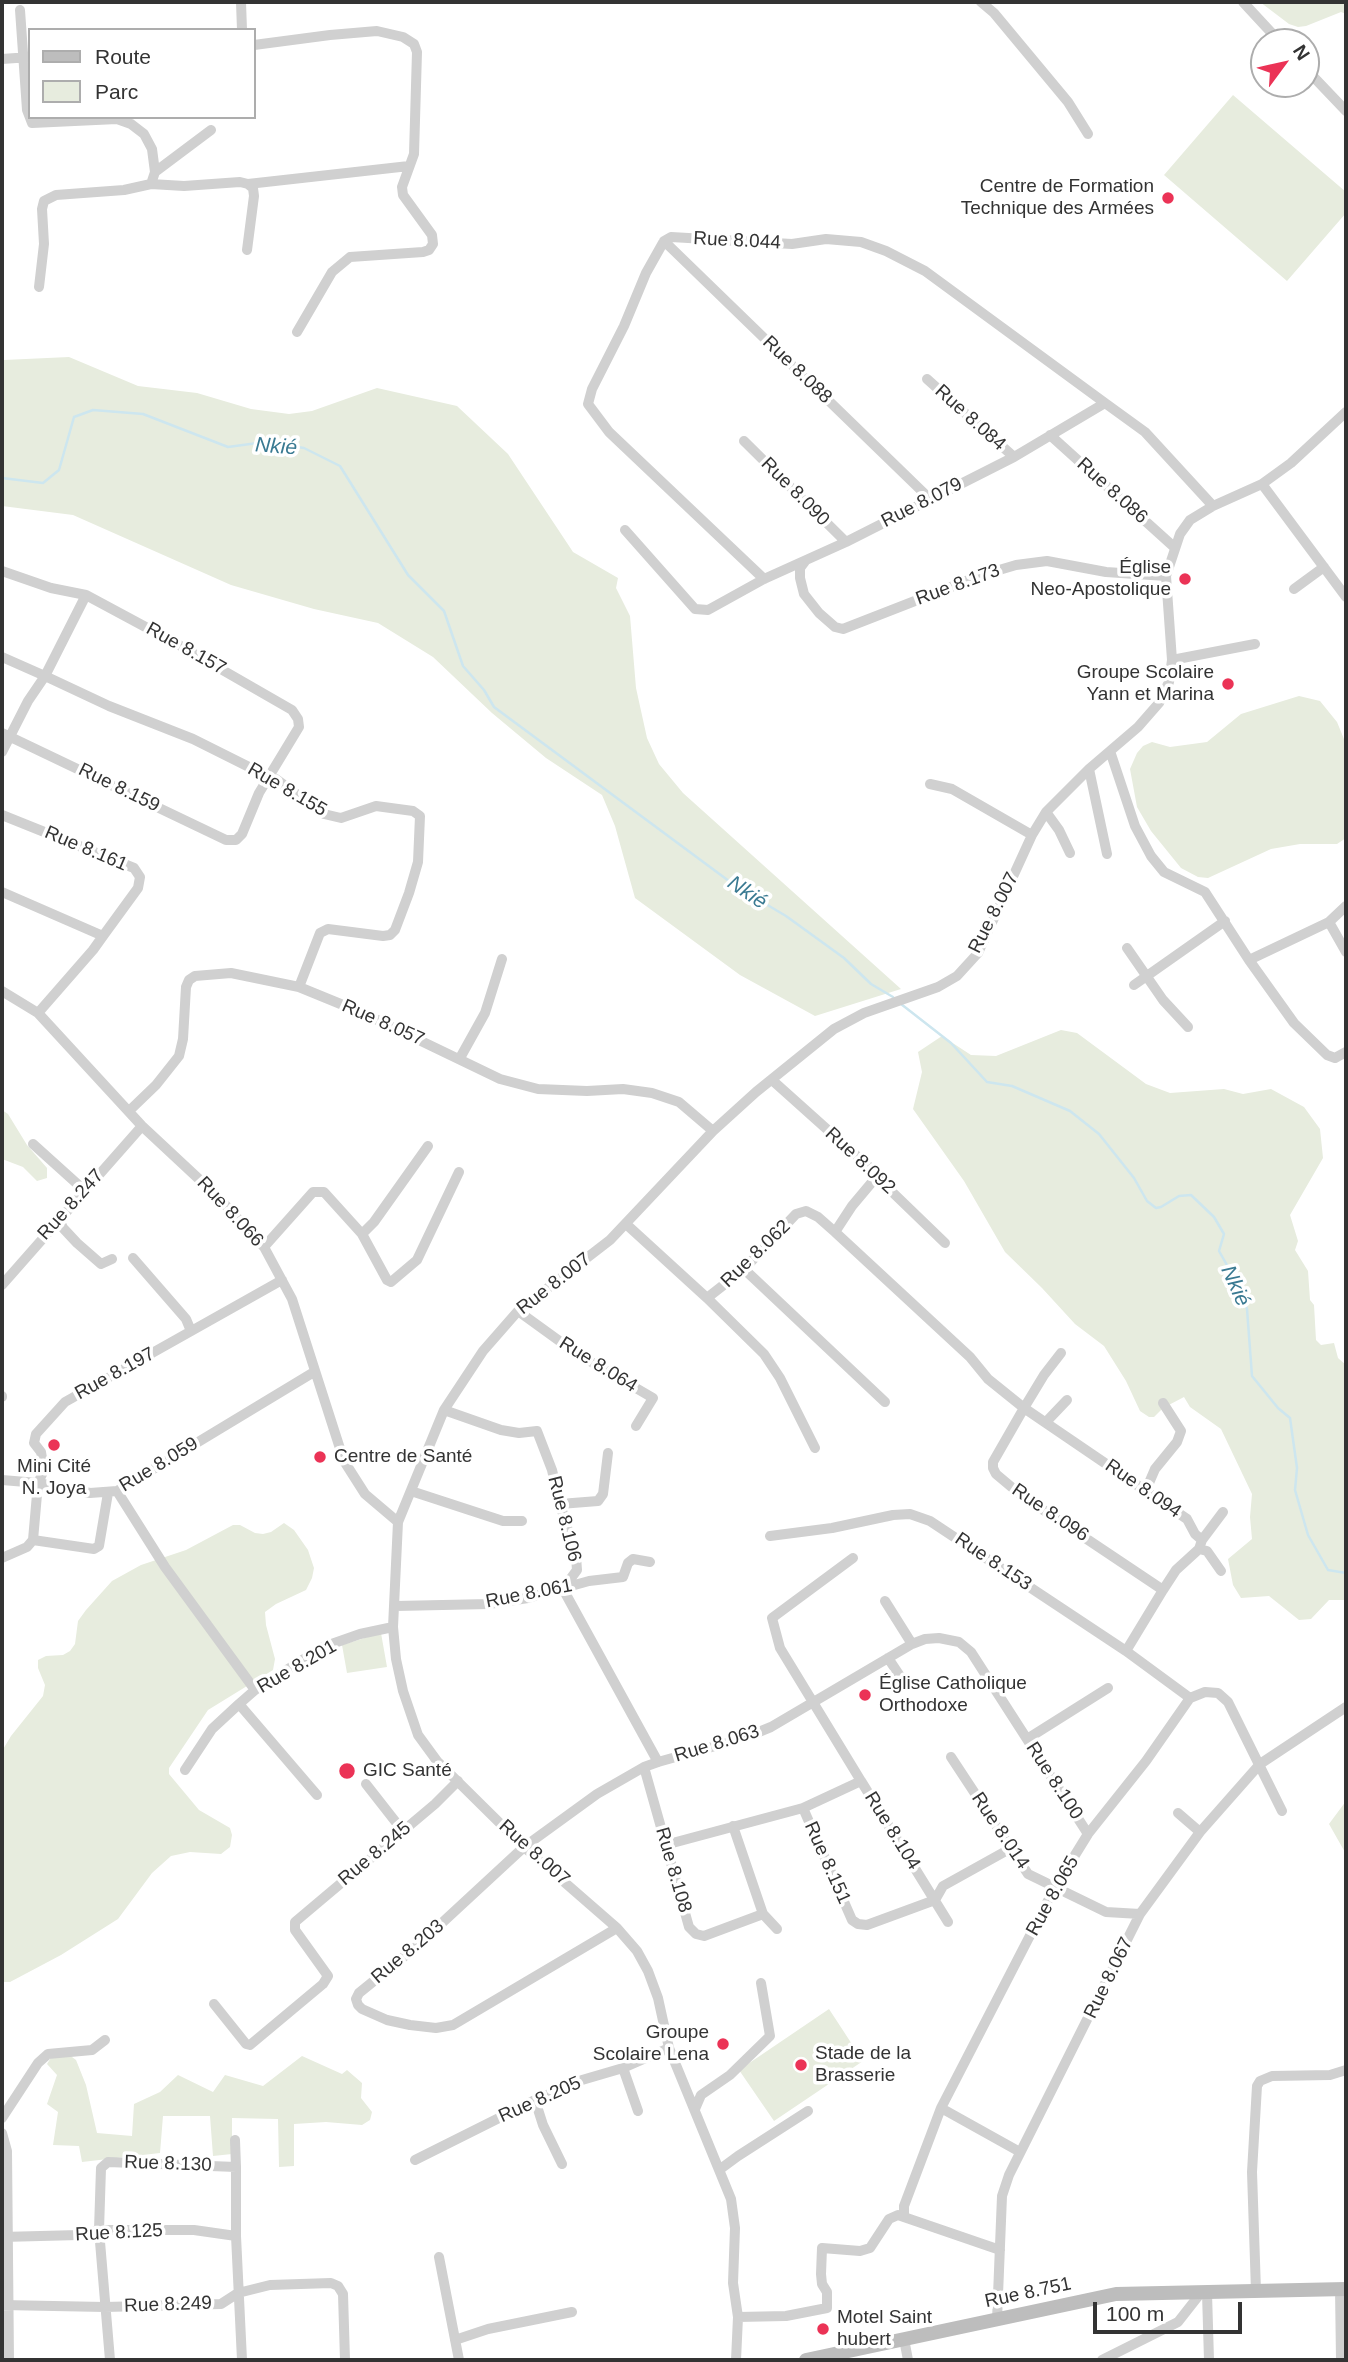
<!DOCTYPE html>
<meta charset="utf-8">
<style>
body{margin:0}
#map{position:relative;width:1348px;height:2362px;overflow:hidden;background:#fff;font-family:Helvetica,sans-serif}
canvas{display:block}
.frame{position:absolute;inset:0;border:4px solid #333;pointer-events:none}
.legend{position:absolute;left:28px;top:28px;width:228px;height:91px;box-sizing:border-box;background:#fff;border:2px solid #adadad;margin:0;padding:9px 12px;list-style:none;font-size:21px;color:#333}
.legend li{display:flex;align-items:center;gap:14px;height:35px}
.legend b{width:35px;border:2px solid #adadad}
.north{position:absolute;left:1250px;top:28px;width:70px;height:70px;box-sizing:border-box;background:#fff;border:2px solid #adadad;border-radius:50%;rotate:57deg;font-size:19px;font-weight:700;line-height:28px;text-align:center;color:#333}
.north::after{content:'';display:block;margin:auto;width:24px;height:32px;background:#eb3356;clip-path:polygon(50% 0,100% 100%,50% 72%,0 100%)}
.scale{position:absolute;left:1093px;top:2302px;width:149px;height:32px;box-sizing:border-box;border:4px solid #333;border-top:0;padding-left:9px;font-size:21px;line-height:24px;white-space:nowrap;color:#333;-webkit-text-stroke:5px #fff;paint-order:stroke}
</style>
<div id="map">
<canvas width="1348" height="2362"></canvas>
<div class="frame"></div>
<ul class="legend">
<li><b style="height:9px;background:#bdbdbd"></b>Route</li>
<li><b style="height:19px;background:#e7ecde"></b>Parc</li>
</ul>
<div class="north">N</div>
<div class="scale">100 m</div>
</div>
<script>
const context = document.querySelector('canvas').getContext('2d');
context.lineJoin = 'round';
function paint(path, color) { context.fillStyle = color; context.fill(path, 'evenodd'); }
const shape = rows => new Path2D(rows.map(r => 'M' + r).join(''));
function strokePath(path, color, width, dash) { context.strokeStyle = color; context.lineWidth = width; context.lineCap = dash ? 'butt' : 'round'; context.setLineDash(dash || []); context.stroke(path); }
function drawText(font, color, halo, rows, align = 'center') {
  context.font = font + ' Helvetica,sans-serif'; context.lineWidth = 7; context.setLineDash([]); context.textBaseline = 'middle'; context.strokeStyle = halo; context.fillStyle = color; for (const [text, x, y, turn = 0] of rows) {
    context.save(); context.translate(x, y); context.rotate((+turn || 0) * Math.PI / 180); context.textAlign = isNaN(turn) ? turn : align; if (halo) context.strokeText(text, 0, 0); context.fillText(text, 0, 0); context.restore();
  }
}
paint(shape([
 [1260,2,1346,2,1346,14,1341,12,1306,26,1298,27,1289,24],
 [1233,95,1346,192,1346,213,1287,281,1164,175],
 [2,353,4,360,69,357,138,386,197,393,251,409,289,414,312,411,377,388,457,406,508,454,573,552,618,578,616,588,630,616,636,688,647,738,659,764,683,793,901,989,815,1016,740,975,635,898,615,826,602,795,546,758,492,713,433,657,378,623,314,609,231,585,73,515,2,506],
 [1299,696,1320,701,1337,722,1346,744,1346,838,1337,844,1300,844,1271,849,1208,878,1198,877,1181,868,1151,831,1137,807,1130,769,1137,753,1143,746,1152,742,1170,747,1207,742,1241,714],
 [1061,1030,1077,1033,1146,1084,1170,1093,1224,1089,1243,1094,1271,1089,1304,1107,1320,1129,1323,1158,1290,1215,1298,1241,1295,1250,1308,1271,1310,1300,1314,1305,1316,1340,1321,1345,1334,1343,1338,1358,1346,1365,1346,1600,1329,1600,1311,1619,1299,1620,1269,1596,1241,1598,1233,1585,1228,1559,1252,1539,1250,1517,1252,1494,1221,1429,1190,1407,1184,1397,1163,1408,1154,1417,1149,1417,1140,1411,1126,1381,1104,1346,1075,1324,1042,1288,1005,1252,964,1181,913,1109,922,1072,918,1052,942,1036,971,1055,996,1056],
 [2,1110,8,1114,27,1145,47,1168,47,1178,37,1181,23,1167,2,1159],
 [284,1523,294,1530,308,1550,314,1568,312,1578,306,1590,276,1604,265,1612,266,1625,275,1659,273,1670,208,1710,169,1768,169,1774,199,1810,230,1828,232,1835,230,1847,221,1854,190,1852,171,1856,152,1873,118,1919,61,1955,10,1982,2,1982,2,1751,11,1736,43,1696,45,1685,38,1668,38,1660,46,1656,63,1655,70,1651,75,1644,78,1621,86,1610,112,1581,141,1565,186,1550,233,1525,240,1525,255,1533,263,1534,271,1532],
 [381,1633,387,1667,347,1673,342,1645],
 [1346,1801,1346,1854,1329,1824],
 [829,2009,863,2061,774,2121,739,2070],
 [68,2054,76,2060,86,2085,97,2133,132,2136,134,2104,160,2092,178,2075,213,2092,225,2075,263,2086,302,2056,342,2074,347,2070,362,2083,361,2098,372,2112,370,2120,362,2125,326,2122,294,2124,294,2166,279,2167,278,2119,232,2118,232,2154,213,2156,210,2116,163,2116,160,2153,82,2162,79,2146,53,2145,58,2112,47,2104,57,2075,47,2064,52,2056]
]), '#e7ecde');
strokePath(shape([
 [2,478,43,483,59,470,74,417,93,410,143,414,228,447,265,442,304,448,340,466,408,575,444,611,463,666,484,690,494,707,737,887,786,916,844,958,871,984,893,997],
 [901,1004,951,1043,987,1082,1012,1086,1070,1111,1099,1134,1134,1178,1147,1201,1156,1208,1161,1207,1179,1196,1191,1195,1214,1217,1224,1234,1219,1251,1236,1281,1247,1309,1252,1376,1278,1408,1290,1418,1297,1468,1295,1490,1308,1535,1328,1570,1346,1573]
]), '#cde6ef', 2.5);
strokePath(shape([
 [241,2,242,30],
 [981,2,994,13,1068,102,1088,134],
 [1243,2,1280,42],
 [20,10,27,110,32,123,117,119,131,124,144,134,152,149,155,172],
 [254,45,330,35,377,31,403,37,414,44,417,52,414,154,402,187,403,195,432,235,433,244,429,250,423,252,350,257,332,272,297,332],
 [2,59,30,57],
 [1306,69,1346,111],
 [151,184,184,186,240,182,248,184,253,188,254,196,247,250],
 [248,184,409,166],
 [664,241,930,499],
 [39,287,44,244,42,209,44,201,56,195,124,190,151,184,155,172,211,130],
 [927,379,1014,457],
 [1050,435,1174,547],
 [744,441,846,542],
 [1262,484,1346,597],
 [625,530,695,609,708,610,764,579,846,542,1014,457,1105,403,1145,432,1213,506],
 [806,560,800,568,800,578,804,594,819,613,835,627,843,629,979,576,1016,565,1047,561,1106,572,1166,576],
 [2,571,51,588,86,595],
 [764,579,609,432,588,404,592,389,624,326,646,273,664,241,671,237,792,244,826,239,861,242,886,251,925,271,1105,403],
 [1294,589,1324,567],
 [2,657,45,676,86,595,179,645,292,710,298,719,299,727,259,793,242,834,236,840,226,840,2,733],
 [1172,660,1255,644],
 [1110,751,1135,826,1151,856,1164,872,1205,892,1249,960,1294,1023,1327,1055,1335,1058,1346,1052],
 [2,752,28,701,45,676,109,706,193,739,261,773,267,779,276,779,324,814,341,818,376,806,413,811,420,816,418,862,409,893,395,930,390,935,383,936,328,929,320,933,299,987],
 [1089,769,1107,854],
 [930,784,952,789,1032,835],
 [1046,812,1059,830,1070,853],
 [2,815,134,868,140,877,138,888,103,936],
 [2,892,103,936,93,950,38,1013],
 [1329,922,1346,952],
 [1127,948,1163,1000,1188,1027],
 [1249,960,1329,922,1346,906],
 [1134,985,1225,921],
 [2,991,38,1013,142,1126,216,1195,264,1247,292,1299,344,1461,365,1494,398,1522],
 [460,1058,485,1013,502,959],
 [772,1080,878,1175,887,1187,945,1243],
 [129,1111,156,1085,179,1056,183,1039,186,987,189,980,195,976,231,973,299,987,365,1014,500,1079,538,1089,587,1091,623,1089,652,1093,679,1102,713,1131],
 [33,1144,84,1190],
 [59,1219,63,1228,77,1243,101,1264,112,1259],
 [626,1224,707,1298,744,1269,796,1214,806,1211,818,1217,835,1232,852,1206,878,1175],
 [835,1232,970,1357,988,1379,1024,1408,1187,1519,1195,1534,1202,1540,1199,1549,1176,1570,1163,1590],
 [362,1234,374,1222,428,1146],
 [264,1247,313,1192,324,1192,362,1234,387,1280,391,1282,417,1260,459,1172],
 [133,1258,186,1319,191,1331],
 [744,1269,885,1402],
 [2,1285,142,1126],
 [707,1298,764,1354,780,1378,815,1448],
 [518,1311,576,1353,653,1398,636,1426],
 [1061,1353,1044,1375,1024,1408,993,1462,993,1468,996,1474,1021,1495,1163,1590,1126,1651],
 [2,1396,2,1397],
 [444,1410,501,1430,519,1433,537,1431,552,1470,560,1504,576,1557,577,1570,563,1589,658,1762],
 [1046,1422,1067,1400],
 [2,1480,38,1483,44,1470,41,1452,34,1443,36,1434,65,1402,282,1280],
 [1146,1490,1155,1469,1177,1442,1181,1431,1163,1403],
 [117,1491,165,1567,255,1690],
 [411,1491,503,1521,522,1521],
 [560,1504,598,1501,603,1494,608,1453],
 [770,1536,832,1528,893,1515,910,1514,930,1521,1126,1651,1190,1698],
 [33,1540,94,1549,99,1546,108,1493],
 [1202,1540,1223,1512],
 [1199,1549,1207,1551,1221,1571],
 [2,1558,27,1547,33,1540,38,1483,90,1493,117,1491,314,1372],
 [853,1558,772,1618,780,1648,861,1781],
 [396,1606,489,1604,528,1598,589,1581,623,1577,628,1563,633,1559,650,1562],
 [912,1644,925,1639,939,1638,959,1642,971,1652,1088,1834],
 [888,1658,902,1679],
 [1027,1739,1108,1688],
 [951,1757,1028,1874,1106,1912,1140,1914],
 [644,1767,689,1927,696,1934,704,1936,763,1914,733,1826],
 [185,1770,212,1729,239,1704],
 [366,1784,402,1830],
 [317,1795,239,1704,255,1690,323,1647,360,1634,393,1627],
 [803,1808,861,1781,948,1922],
 [1178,1813,1200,1832],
 [665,1845,803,1808,852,1920,858,1924,867,1925,935,1900,943,1886,1006,1851,1009,1847],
 [763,1914,777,1929],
 [617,1928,453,2025,436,2028,410,2025,387,2020,362,2009,358,2005,356,1999,359,1993,417,1946,524,1847,597,1794,644,1767,658,1762,744,1738,771,1727,912,1644,885,1601],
 [214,2004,246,2044,250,2045,323,1984,328,1976,295,1930,295,1922,435,1804,458,1781],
 [623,2068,638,2111],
 [535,2100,543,2125,562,2164],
 [941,2108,1020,2152],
 [695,2109,701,2095,730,2075,770,2036,761,1983],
 [2,2118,38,2063,48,2054,92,2050,105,2040],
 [2,2133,7,2151,9,2360],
 [235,2140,236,2167],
 [415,2160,535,2100,582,2080,623,2068,669,2048],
 [719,2170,738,2156,808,2111],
 [904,2215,904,2206,941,2108,1054,1889,1088,1834,1146,1761,1190,1698,1205,1692,1218,1693,1228,1702,1282,1811],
 [2,2237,79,2235,99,2230,194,2230,236,2236],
 [439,2257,459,2360],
 [1340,2289,1341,2360],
 [1256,2291,1252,2172,1257,2086,1260,2081,1272,2076,1330,2075,1346,2070],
 [1207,2293,1209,2360],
 [2,2305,105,2307,221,2304,238,2293,270,2285,331,2283,338,2286,343,2294,345,2360],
 [738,2317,786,2316,827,2308,827,2292,822,2284,821,2274,822,2248,860,2251,870,2248,889,2219,898,2215,1000,2250],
 [997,2320,1002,2196,1009,2175,1140,1914,1200,1832,1260,1764,1346,1707],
 [904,2339,908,2360],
 [455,2340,488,2329,572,2312],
 [110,2360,99,2230,101,2168,108,2162,236,2167,236,2236,242,2360],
 [736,2360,738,2317,733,2283,735,2228,731,2199,669,2048,658,1998,648,1971,637,1951,617,1928,524,1847,437,1761,418,1735,403,1691,396,1659,393,1627,398,1522,444,1410,483,1351,518,1311,610,1240,713,1131,756,1092,834,1029,864,1013,938,987,957,976,978,953,1032,835,1046,812,1089,769,1138,727,1159,703,1169,682,1172,660,1166,576,1180,534,1190,520,1213,506,1262,484,1291,463,1346,412],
 [1102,2360,1178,2322,1200,2294]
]), '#d0d0d0', 10);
strokePath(shape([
 [806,2360,1116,2294,1346,2289]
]), '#bdbdbd', 14);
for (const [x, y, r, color] of [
 [1168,198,7,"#eb3356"],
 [1185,579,7,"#eb3356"],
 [1228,684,7,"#eb3356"],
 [54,1445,7,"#eb3356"],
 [320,1457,7,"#eb3356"],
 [865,1695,7,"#eb3356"],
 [347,1771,9,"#eb3356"],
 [723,2044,7,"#eb3356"],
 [801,2065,7,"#eb3356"],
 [823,2329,7,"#eb3356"]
]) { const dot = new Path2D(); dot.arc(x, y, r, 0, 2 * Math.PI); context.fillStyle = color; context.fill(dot); strokePath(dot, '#fff', 2.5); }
drawText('19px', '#333', '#fff', [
 ["Centre de Formation",1154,187,"right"],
 ["Technique des Armées",1154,209,"right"],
 ["Église",1171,568,"right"],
 ["Neo-Apostolique",1171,590,"right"],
 ["Groupe Scolaire",1214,673,"right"],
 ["Yann et Marina",1214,695,"right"],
 ["Centre de Santé",334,1457],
 ["Mini Cité",54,1467,"center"],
 ["N. Joya",54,1489,"center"],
 ["Église Catholique",879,1684],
 ["Orthodoxe",879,1706],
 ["GIC Santé",363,1771],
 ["Groupe",709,2033,"right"],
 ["Scolaire Lena",709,2055,"right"],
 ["Stade de la",815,2054],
 ["Brasserie",815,2076],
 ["Motel Saint",837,2318],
 ["hubert",837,2340]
], 'left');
drawText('19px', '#333', '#fff', [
 ["Rue 8.044",737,241,3],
 ["Rue 8.088",797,370,44],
 ["Rue 8.084",970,418,42],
 ["Rue 8.086",1112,491,42],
 ["Rue 8.090",795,492,45],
 ["Rue 8.079",922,503,-27],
 ["Rue 8.173",958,585,-20],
 ["Rue 8.157",186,649,29],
 ["Rue 8.159",119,788,26],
 ["Rue 8.155",287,790,30],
 ["Rue 8.161",86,849,23],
 ["Rue 8.007",994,913,-63],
 ["Rue 8.057",383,1023,24],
 ["Rue 8.092",860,1161,43],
 ["Rue 8.247",71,1205,-48],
 ["Rue 8.066",230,1212,47],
 ["Rue 8.062",756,1254,-44],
 ["Rue 8.007",554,1284,-38],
 ["Rue 8.064",598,1365,32],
 ["Rue 8.197",115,1374,-29],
 ["Rue 8.059",159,1465,-31],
 ["Rue 8.094",1143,1489,35],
 ["Rue 8.096",1050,1513,34],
 ["Rue 8.106",564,1519,76],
 ["Rue 8.153",993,1562,34],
 ["Rue 8.061",529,1594,-11],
 ["Rue 8.201",297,1667,-30],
 ["Rue 8.063",717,1744,-17],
 ["Rue 8.100",1054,1781,57],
 ["Rue 8.104",892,1831,58],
 ["Rue 8.014",1000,1831,56],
 ["Rue 8.007",534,1853,42],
 ["Rue 8.245",375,1854,-40],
 ["Rue 8.151",827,1863,66],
 ["Rue 8.108",673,1870,74],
 ["Rue 8.065",1053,1896,-61],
 ["Rue 8.203",408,1952,-40],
 ["Rue 8.067",1109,1978,-64],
 ["Rue 8.205",540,2100,-24],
 ["Rue 8.130",168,2164,2],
 ["Rue 8.125",119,2233,-3],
 ["Rue 8.751",1028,2293,-12],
 ["Rue 8.249",168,2305,-2]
]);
drawText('italic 21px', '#3a7a92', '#fff', [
 ["Nkié",276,447,4],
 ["Nkié",747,893,34],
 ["Nkié",1235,1286,66]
]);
</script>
